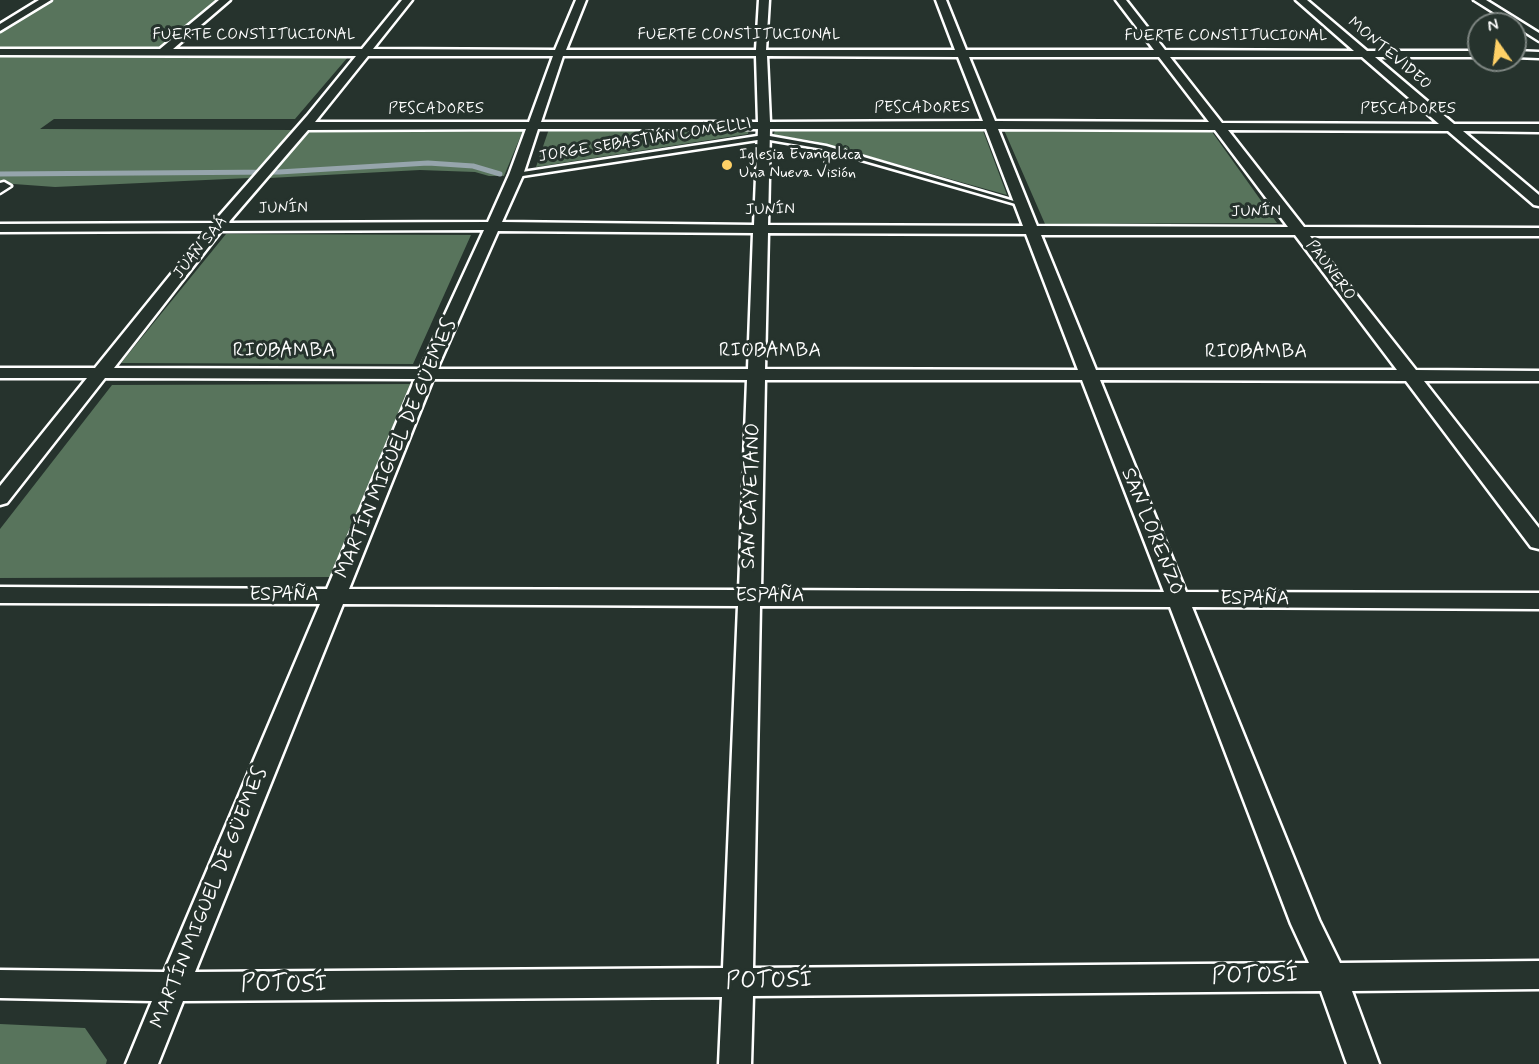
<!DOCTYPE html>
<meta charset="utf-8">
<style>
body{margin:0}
#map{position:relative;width:1539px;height:1064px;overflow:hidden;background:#26332d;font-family:Mynerve,sans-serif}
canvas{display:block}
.north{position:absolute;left:1467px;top:12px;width:60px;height:60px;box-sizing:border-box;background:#26332d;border:2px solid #7d8581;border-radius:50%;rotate:346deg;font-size:16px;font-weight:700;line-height:24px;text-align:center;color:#fff}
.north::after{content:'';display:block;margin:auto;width:21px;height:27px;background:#ffd166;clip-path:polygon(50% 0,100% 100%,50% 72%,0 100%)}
</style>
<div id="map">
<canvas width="1539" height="1064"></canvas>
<div class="north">N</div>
</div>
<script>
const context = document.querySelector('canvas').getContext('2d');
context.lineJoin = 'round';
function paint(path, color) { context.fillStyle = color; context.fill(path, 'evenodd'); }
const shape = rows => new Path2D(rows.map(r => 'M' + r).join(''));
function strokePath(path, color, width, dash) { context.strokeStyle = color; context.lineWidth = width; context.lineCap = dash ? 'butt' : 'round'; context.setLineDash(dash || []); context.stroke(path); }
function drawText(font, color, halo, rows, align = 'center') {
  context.font = font + ' Mynerve,sans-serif'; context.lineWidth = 6; context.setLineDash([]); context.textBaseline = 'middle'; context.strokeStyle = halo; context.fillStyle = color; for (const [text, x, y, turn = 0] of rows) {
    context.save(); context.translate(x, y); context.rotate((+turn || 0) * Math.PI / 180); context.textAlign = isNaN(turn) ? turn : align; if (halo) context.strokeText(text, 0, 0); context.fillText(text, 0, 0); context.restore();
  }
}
paint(shape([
 [54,0,217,0,160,48,0,49,0,33],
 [0,56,348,57,295,119,54,119,40,129,292,130,249,178,55,187,0,183],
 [524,128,504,176,489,176,475,172,420,170,269,178,311,129],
 [982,128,1007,195,814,141,773,135,776,129],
 [549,129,749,129,748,134,536,167],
 [1210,129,1277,223,1045,224,1004,130],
 [226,234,471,235,413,364,121,363],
 [413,384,332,577,0,578,0,529,112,385],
 [0,1024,85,1028,107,1060,106,1064,0,1064]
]), '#58745c');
strokePath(shape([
 [0,174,279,172,428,163,473,166,500,174]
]), '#96a5ac', 5);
const service = shape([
 [764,135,826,146,1024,204,1019,205,823,149,764,139,516,177,513,175,516,173,764,135]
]);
const minor = shape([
 [39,0,51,0,0,31,0,24,39,0],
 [219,0,230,0,173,49,362,49,402,0,412,0,373,49,555,50,576,0,586,0,566,50,756,50,759,0,769,0,766,50,955,50,936,0,946,0,966,50,1154,50,1116,0,1126,0,1165,50,1354,51,1296,0,1307,0,1367,51,1479,51,1479,57,1375,57,1454,124,1539,124,1539,132,1463,131,1539,195,1539,206,1534,205,1448,131,1228,130,1304,227,1539,228,1539,236,1310,236,1416,370,1539,371,1539,381,1424,381,1539,528,1539,549,1531,547,1406,381,1100,380,1186,592,1539,593,1539,609,1192,607,1319,920,1340,963,1539,961,1539,989,1352,991,1379,1064,1347,1064,1321,991,753,996,751,1064,719,1064,722,997,183,1001,158,1064,126,1064,152,1001,0,998,0,970,164,972,320,604,0,603,0,587,327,589,415,379,105,378,7,503,0,505,0,486,87,378,0,378,0,368,95,368,206,231,0,232,0,224,213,223,307,116,356,56,0,55,0,49,160,49,219,0],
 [368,56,553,56,529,122,315,122,368,56],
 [563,56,756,56,758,122,541,122,563,56],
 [767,56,958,57,983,121,770,122,767,56],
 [969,57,1159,57,1209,122,995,121,969,57],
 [1170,57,1362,57,1439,124,1222,123,1170,57],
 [526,129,509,175,488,222,228,223,308,130,526,129],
 [538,129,758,129,754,225,502,222,523,175,538,129],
 [770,129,986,129,1023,226,768,225,770,129],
 [998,129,1215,130,1288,227,1037,226,998,129],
 [484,230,420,369,114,368,221,231,484,230],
 [498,231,753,233,748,369,437,369,498,231],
 [768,233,1026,234,1078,370,765,369,768,233],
 [1041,235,1295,235,1397,370,1096,370,1041,235],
 [433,379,747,380,739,590,349,589,433,379],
 [765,380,1082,380,1164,592,761,590,765,380],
 [343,604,738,606,723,968,195,972,343,604],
 [760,606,1170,607,1291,924,1309,963,753,968,760,606],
 [1474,0,1486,0,1539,33,1539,41,1474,0],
 [1515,51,1539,52,1539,58,1515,57,1515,51],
 [4,182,11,186,0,193,0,183,4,182]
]);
strokePath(service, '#fff', 5);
strokePath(minor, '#fff', 5);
paint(service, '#26332d');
paint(minor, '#26332d');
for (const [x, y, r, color] of [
 [727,165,6,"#ffd166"]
]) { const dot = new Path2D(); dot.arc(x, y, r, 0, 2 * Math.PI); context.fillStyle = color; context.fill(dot); strokePath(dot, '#26332d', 2); }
drawText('16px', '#fff', '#26332d', [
 ["FUERTE CONSTITUCIONAL",254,36],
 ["FUERTE CONSTITUCIONAL",739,36],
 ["FUERTE CONSTITUCIONAL",1226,37],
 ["MONTEVIDEO",1389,54,40],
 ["PESCADORES",922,109],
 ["PESCADORES",436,110],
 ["PESCADORES",1408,110],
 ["JORGE SEBASTIÁN COMELLI",645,141,-9],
 ["JUNÍN",283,209,-1],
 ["JUNÍN",770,211],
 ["JUNÍN",1256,213],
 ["JUAN SAÁ",201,248,-51],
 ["PAUNERO",1330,271,53]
]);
drawText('16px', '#fff', '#26332d', [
 ["Iglesia Evangelica",739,156],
 ["Una Nueva Visión",739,174]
], 'left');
drawText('20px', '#fff', '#26332d', [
 ["RIOBAMBA",284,352],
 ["RIOBAMBA",770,352],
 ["RIOBAMBA",1256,353],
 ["MARTÍN MIGUEL DE GÜEMES",397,449,-67],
 ["SAN CAYETANO",752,496,-88],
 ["SAN LORENZO",1151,532,68],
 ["ESPAÑA",284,596],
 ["ESPAÑA",770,597],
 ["ESPAÑA",1255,600],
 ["MARTÍN MIGUEL DE GÜEMES",210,898,-68]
]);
drawText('24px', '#fff', '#26332d', [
 ["POTOSÍ",1255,977,-1],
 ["POTOSÍ",769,982,-1],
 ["POTOSÍ",284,986]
]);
</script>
